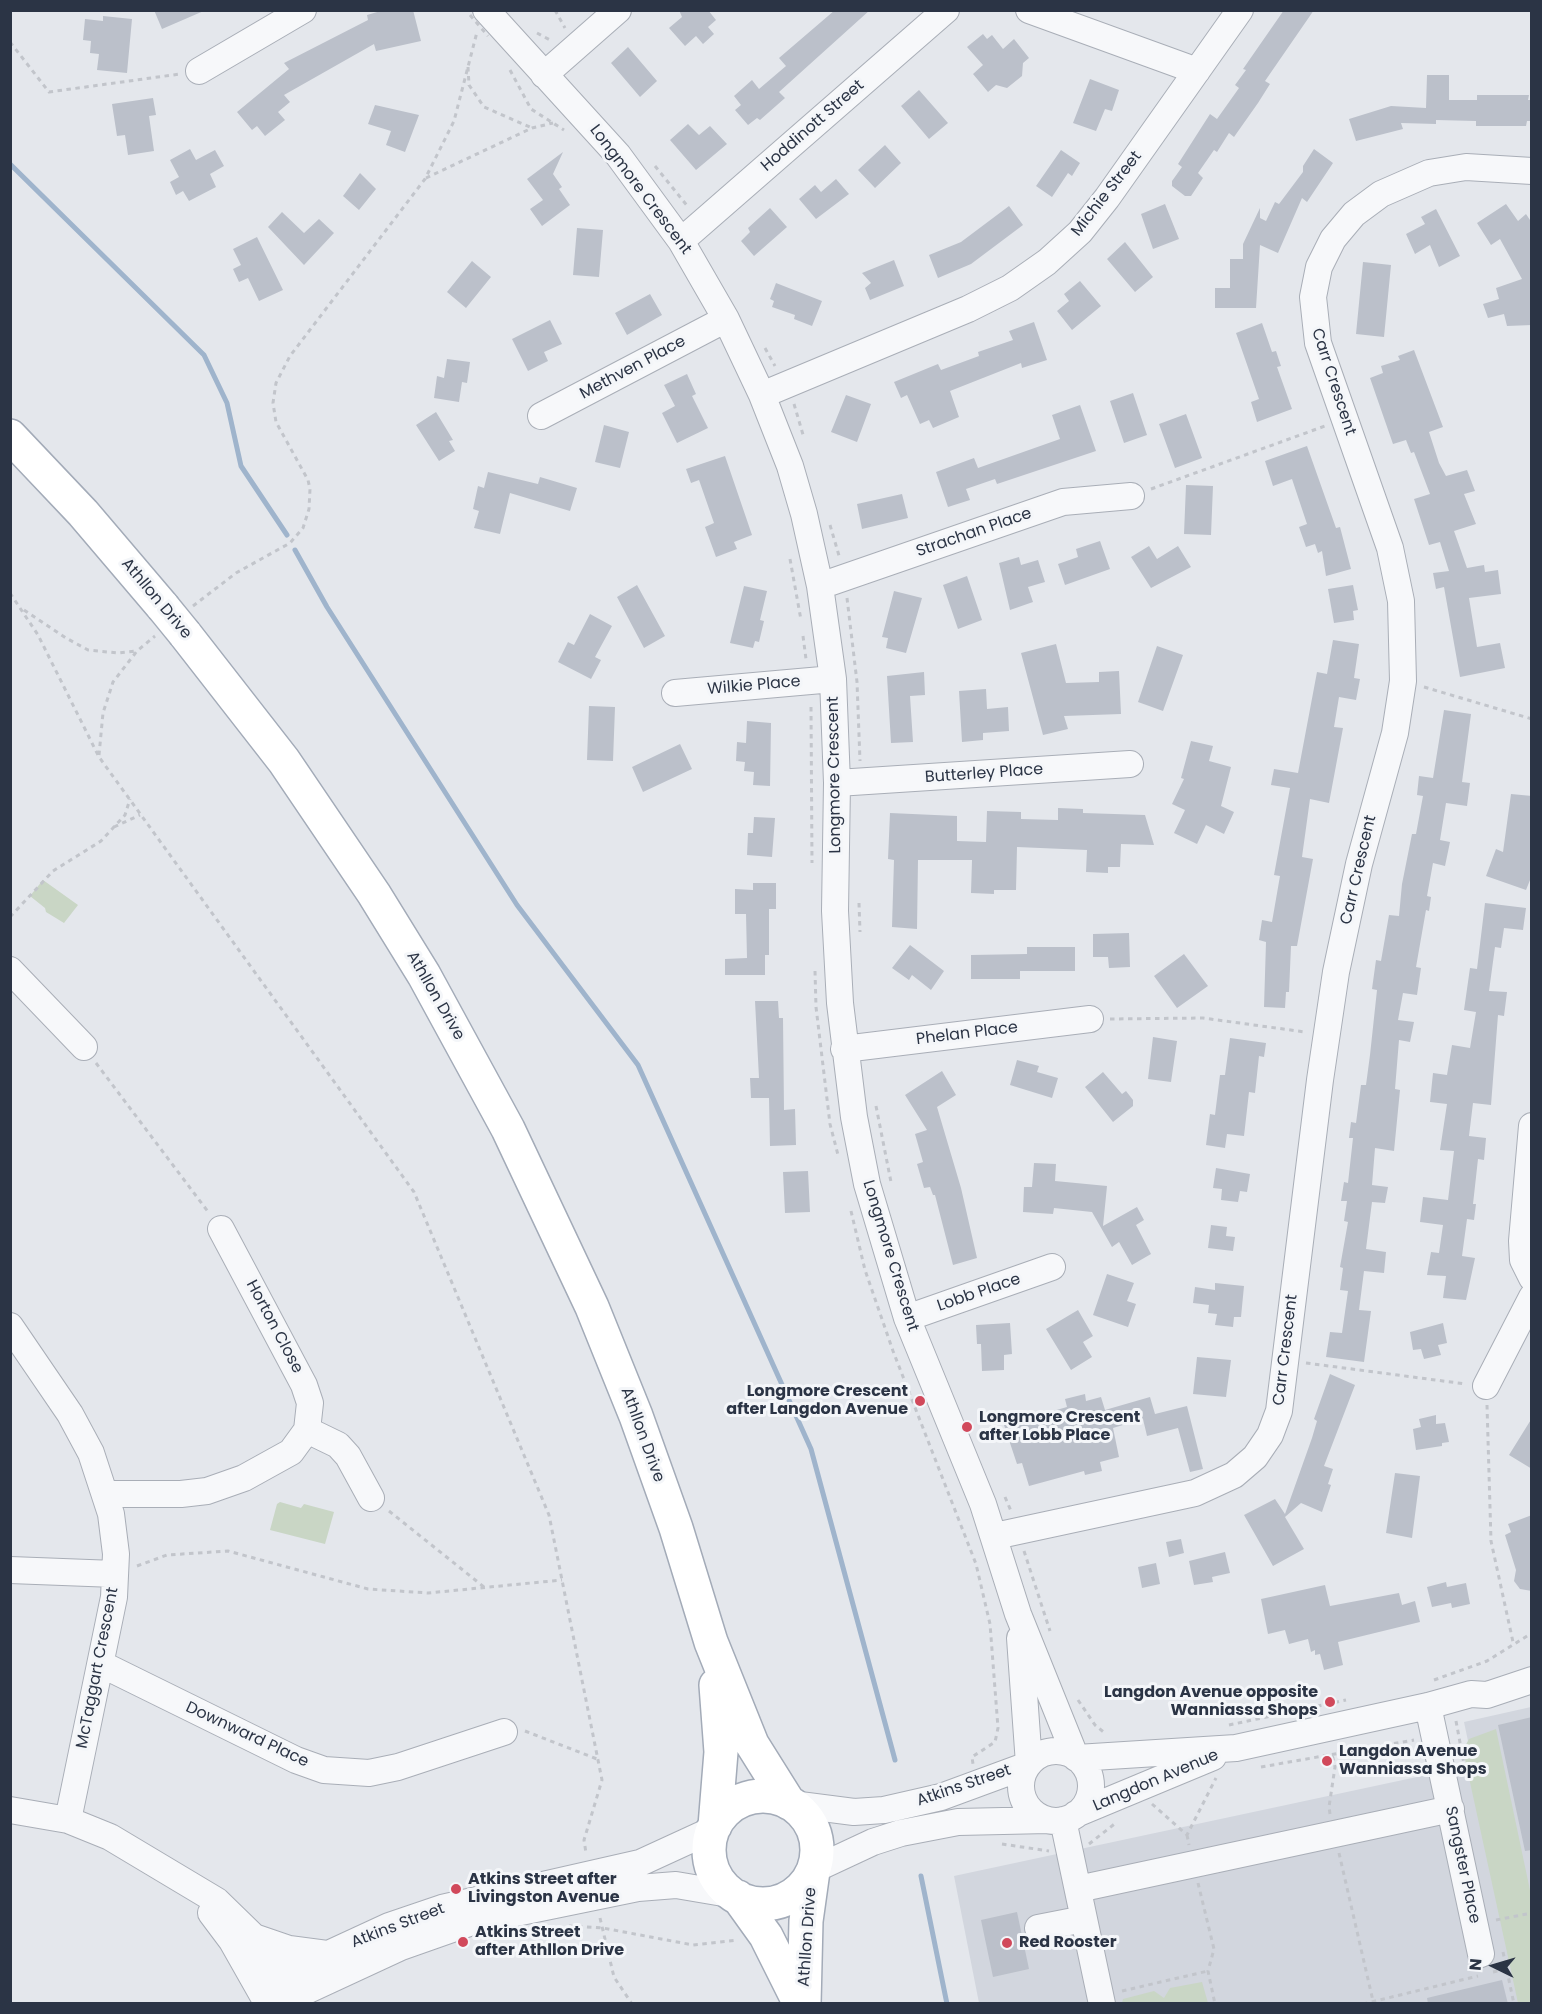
<!DOCTYPE html>
<style>
body{margin:0}
#map{position:relative;width:1542px;height:2014px;overflow:hidden;background:#e4e7ec;font-family:Poppins,sans-serif}
canvas{display:block}
.frame{position:absolute;inset:0;border:12px solid #2b3445;pointer-events:none}
.north{position:absolute;left:1464px;top:1936px;width:60px;height:60px;-webkit-text-stroke:4px #f4f6f9;paint-order:stroke;rotate:275deg;font-size:16px;font-weight:700;line-height:24px;text-align:center;color:#2b3445}
.north::after{content:'';display:block;margin:auto;width:21px;height:27px;background:#2b3445;clip-path:polygon(50% 0,100% 100%,50% 72%,0 100%)}
</style>
<div id="map">
<canvas width="1542" height="2014"></canvas>
<div class="frame"></div>
<div class="north">N</div>
</div>
<script>
const context = document.querySelector('canvas').getContext('2d');
context.lineJoin = 'round';
function paint(path, color) { context.fillStyle = color; context.fill(path, 'evenodd'); }
const shape = rows => new Path2D(rows.map(r => 'M' + r).join(''));
function strokePath(path, color, width, dash) { context.strokeStyle = color; context.lineWidth = width; context.lineCap = dash ? 'butt' : 'round'; context.setLineDash(dash || []); context.stroke(path); }
function drawText(font, color, halo, rows, align = 'center') {
  context.font = font + ' Poppins,sans-serif'; context.lineWidth = 6; context.setLineDash([]); context.textBaseline = 'middle'; context.strokeStyle = halo; context.fillStyle = color; for (const [text, x, y, turn = 0] of rows) {
    context.save(); context.translate(x, y); context.rotate((+turn || 0) * Math.PI / 180); context.textAlign = isNaN(turn) ? turn : align; if (halo) context.strokeText(text, 0, 0); context.fillText(text, 0, 0); context.restore();
  }
}
paint(shape([
 [1531,1707,1531,1906,1519,2003,979,2003,954,1876,1473,1765,1464,1722]
]), '#d2d6de');
paint(shape([
 [43,880,78,905,64,923,46,912,45,908,30,896],
 [280,1502,301,1508,304,1504,334,1512,325,1544,270,1530,277,1504],
 [1496,1729,1531,1895,1531,2003,1518,2003,1463,1750,1469,1739],
 [1202,1982,1208,2003,1122,2003,1123,1999,1154,1991,1164,1998,1170,1988]
]), '#c9d6c5');
strokePath(shape([
 [10,164,204,355,227,403,241,466,287,535],
 [295,550,327,607,517,905,638,1065,811,1449,895,1760],
 [921,1876,947,2004]
]), '#9fb4cc', 5);
paint(shape([
 [154,10,206,10,162,29],
 [384,10,413,10,421,41,376,51,374,44,284,95,290,102,278,112,285,120,265,136,257,126,252,130,237,112,289,69,284,63,368,20,367,15],
 [679,10,708,10,716,20,708,27,714,34,703,44,696,36,685,46,669,28,682,17],
 [835,10,870,10,779,92,785,98,760,120,757,118,748,125,735,110,741,105,734,96,752,80,759,89,786,66,779,58],
 [1284,10,1314,10,1265,81,1270,84,1258,103,1234,137,1229,133,1217,152,1214,150,1198,173,1203,178,1191,196,1185,196,1172,186,1172,181,1182,167,1178,164,1210,114,1217,119,1239,88,1235,85,1246,70,1243,69],
 [103,16,132,19,127,73,97,70,99,54,90,53,91,41,83,40,85,19,103,21],
 [983,34,987,39,992,35,1003,49,1014,39,1029,58,1023,63,1022,76,1007,88,996,85,988,92,973,74,983,65,967,47],
 [628,47,657,81,640,97,611,63],
 [1427,75,1449,75,1449,100,1477,100,1477,95,1529,95,1528,100,1532,100,1532,121,1527,121,1526,126,1476,126,1476,121,1436,120,1436,124,1401,123,1403,129,1356,141,1349,119,1391,106,1426,108],
 [1090,79,1119,90,1112,111,1105,109,1096,131,1073,123],
 [919,90,948,123,929,139,901,106],
 [153,98,156,115,149,116,154,151,128,155,125,135,117,136,112,104],
 [375,105,419,115,405,152,386,145,391,131,368,124],
 [688,124,699,135,710,126,727,144,696,170,670,140],
 [885,145,901,163,875,188,858,170],
 [190,149,196,160,215,150,224,166,210,174,216,187,189,201,183,191,176,195,170,182,179,177,170,160],
 [1314,149,1333,163,1307,202,1302,198,1278,253,1260,245,1256,308,1215,308,1215,288,1230,288,1230,259,1243,259,1243,244,1260,208,1260,218,1266,221,1275,202,1279,204,1303,172,1303,166],
 [1061,150,1080,163,1072,176,1068,173,1052,197,1036,186],
 [563,152,553,174,562,187,559,189,570,205,542,226,530,209,543,200,527,179],
 [360,173,376,189,359,210,343,196],
 [836,179,849,194,816,219,799,199,815,185,821,192],
 [1165,204,1179,239,1153,249,1141,214],
 [1506,204,1518,221,1526,214,1532,223,1532,325,1507,326,1504,314,1488,318,1483,304,1499,299,1496,288,1522,279,1500,239,1491,245,1477,223],
 [1009,206,1023,225,971,264,938,278,929,255,961,242],
 [770,208,787,227,754,256,741,241,750,232,748,228],
 [1436,209,1460,256,1439,267,1430,245,1415,254,1406,234,1425,224,1421,217],
 [282,212,304,233,319,219,334,233,304,265,268,227],
 [577,228,603,230,599,277,573,275],
 [257,237,283,290,259,301,248,278,239,282,233,269,241,265,233,249],
 [1125,242,1153,277,1135,292,1107,259],
 [894,260,904,286,870,300,865,288,871,283,862,273],
 [472,261,491,277,466,308,447,292],
 [1363,262,1391,265,1384,337,1356,334],
 [1080,281,1101,306,1072,330,1057,311,1069,301,1064,294],
 [776,283,822,301,812,326,794,319,795,315,772,307,774,301,770,299],
 [650,294,662,315,627,335,615,313],
 [550,320,562,344,544,352,548,361,528,371,512,339],
 [1034,322,1047,360,1022,368,1021,363,950,391,959,417,933,428,929,420,920,424,907,395,901,398,894,382,938,364,941,370,979,356,978,352,1013,340,1009,331],
 [1262,323,1272,352,1276,351,1281,366,1277,367,1292,409,1257,422,1251,402,1259,399,1236,333],
 [1414,350,1443,427,1429,432,1439,463,1446,476,1467,470,1475,491,1464,494,1476,524,1454,531,1467,568,1484,565,1485,572,1498,570,1501,594,1469,598,1477,647,1500,643,1505,668,1460,677,1444,587,1436,589,1433,573,1449,571,1440,542,1429,545,1414,499,1430,494,1414,452,1411,453,1406,440,1393,444,1370,378,1383,373,1381,366,1400,360,1398,356],
 [447,359,470,362,467,383,462,382,459,402,434,398,437,376,444,378],
 [687,374,696,394,692,396,708,428,677,443,662,413,675,406,664,385],
 [1133,393,1147,435,1124,443,1110,401],
 [846,395,871,404,857,442,831,432],
 [1080,405,1096,451,997,484,995,479,966,489,970,500,948,507,936,472,974,458,978,468,1060,439,1052,415],
 [436,412,453,440,449,441,455,451,439,461,416,425],
 [1186,414,1202,458,1175,468,1159,424],
 [604,425,629,432,620,468,595,462],
 [1307,446,1336,528,1340,527,1351,569,1326,576,1322,551,1318,553,1315,544,1306,547,1299,527,1307,524,1292,479,1273,486,1265,461],
 [725,456,752,535,734,542,737,549,716,557,705,527,714,523,699,480,691,483,686,469],
 [488,472,538,484,540,477,577,488,570,511,510,493,500,534,474,528,479,511,473,509,478,486,484,488],
 [1186,485,1213,486,1211,535,1184,534],
 [902,494,908,518,862,529,857,504],
 [1100,541,1110,569,1065,585,1058,564,1078,557,1076,549],
 [1149,546,1157,559,1178,546,1191,567,1151,588,1131,557],
 [1019,557,1021,565,1038,560,1045,582,1028,587,1033,602,1010,610,999,563],
 [967,576,982,620,958,629,943,585],
 [637,585,665,636,644,648,617,597],
 [1353,585,1358,610,1353,611,1354,620,1334,623,1328,589],
 [744,586,767,591,760,620,764,621,759,642,755,641,753,648,730,643],
 [894,591,922,598,906,653,886,648,888,638,882,637],
 [590,614,612,626,595,657,601,660,591,679,558,662,568,642,574,645],
 [1333,640,1359,644,1354,678,1360,679,1356,700,1339,697,1334,727,1343,728,1329,803,1310,799,1302,857,1313,859,1297,946,1291,946,1289,992,1286,992,1285,1008,1264,1007,1266,942,1259,940,1262,920,1272,922,1280,876,1274,875,1290,788,1271,785,1274,769,1298,773,1317,672,1327,674],
 [1056,644,1066,683,1099,682,1099,672,1119,671,1121,714,1064,716,1068,729,1043,735,1021,653],
 [1157,646,1183,655,1163,711,1138,702],
 [924,672,925,695,910,696,913,742,891,743,887,676],
 [986,689,987,709,1008,707,1009,731,983,733,983,740,962,742,959,691],
 [589,706,615,707,613,761,587,760],
 [1444,710,1471,714,1462,782,1470,783,1467,806,1446,803,1440,840,1450,842,1445,866,1433,863,1427,896,1431,897,1429,911,1426,910,1416,967,1421,968,1417,995,1403,993,1398,1020,1414,1022,1410,1042,1399,1040,1395,1089,1400,1090,1394,1151,1375,1148,1372,1185,1388,1187,1385,1203,1372,1202,1366,1249,1386,1252,1384,1273,1364,1271,1359,1310,1371,1311,1364,1362,1326,1357,1330,1332,1342,1333,1348,1291,1340,1290,1343,1268,1340,1267,1348,1222,1344,1221,1347,1201,1341,1201,1344,1182,1348,1183,1353,1138,1349,1138,1351,1122,1356,1123,1361,1085,1366,1085,1370,1055,1377,990,1372,989,1376,960,1381,961,1389,915,1399,916,1402,884,1412,834,1416,834,1423,796,1417,795,1419,776,1433,778],
 [747,721,771,723,770,786,753,785,754,772,744,771,745,762,736,761,737,742,746,743],
 [1191,741,1213,746,1209,761,1231,767,1221,806,1234,812,1224,834,1206,825,1197,844,1174,833,1185,810,1172,804,1184,779,1181,778],
 [680,744,692,769,643,792,632,767],
 [1511,794,1532,796,1532,875,1526,890,1486,876,1496,849,1503,852],
 [1058,808,1083,809,1083,813,1145,815,1154,845,1121,844,1120,867,1108,867,1108,873,1086,872,1087,850,1017,847,1016,890,994,890,994,894,971,893,972,860,918,860,917,929,892,927,894,860,888,859,890,813,957,816,957,841,986,842,987,811,1021,812,1021,819,1058,820],
 [754,817,775,818,772,857,747,855,748,833,753,833],
 [753,883,776,883,776,909,769,909,769,955,765,955,765,975,725,975,725,959,747,958,746,914,735,914,735,889,753,890],
 [1485,903,1526,908,1523,930,1504,928,1501,948,1495,947,1489,991,1507,992,1504,1016,1498,1015,1491,1105,1473,1103,1469,1136,1486,1138,1484,1160,1478,1159,1473,1204,1476,1204,1474,1220,1467,1219,1462,1256,1475,1258,1466,1300,1443,1298,1446,1276,1427,1275,1431,1252,1439,1253,1443,1225,1420,1222,1423,1197,1448,1200,1454,1151,1440,1150,1447,1104,1430,1102,1433,1073,1447,1075,1452,1045,1470,1048,1476,1012,1464,1010,1470,968,1477,969],
 [1129,933,1130,967,1109,968,1108,957,1093,957,1093,934],
 [910,945,944,971,931,990,912,975,909,980,892,968],
 [1027,947,1075,947,1075,971,1020,971,1020,979,971,979,971,955,1027,954],
 [1184,954,1208,986,1177,1008,1154,976],
 [755,1001,778,1001,779,1018,783,1018,784,1110,795,1109,796,1145,770,1146,769,1098,751,1098,750,1078,759,1078],
 [1153,1037,1177,1041,1171,1082,1148,1079],
 [1230,1038,1266,1043,1264,1057,1259,1056,1255,1093,1249,1092,1244,1136,1227,1134,1225,1148,1206,1145,1210,1114,1215,1115,1220,1075,1225,1075],
 [1017,1060,1039,1066,1037,1072,1058,1078,1052,1098,1010,1085],
 [942,1071,956,1095,937,1107,961,1188,977,1258,953,1265,935,1195,933,1195,930,1187,924,1188,917,1164,923,1162,915,1134,927,1130,905,1095],
 [1103,1072,1122,1094,1126,1091,1133,1100,1133,1106,1113,1122,1085,1087],
 [1034,1163,1056,1164,1055,1181,1107,1186,1103,1226,1137,1207,1144,1220,1136,1225,1151,1254,1132,1265,1119,1242,1112,1247,1092,1212,1054,1208,1053,1214,1023,1212,1024,1187,1032,1187],
 [1216,1168,1250,1174,1247,1192,1240,1191,1238,1202,1221,1200,1222,1189,1213,1188],
 [808,1171,810,1212,785,1213,783,1172],
 [1211,1225,1227,1227,1226,1236,1235,1237,1233,1251,1208,1248],
 [1107,1274,1134,1283,1127,1301,1136,1304,1128,1327,1093,1315],
 [1215,1283,1244,1286,1241,1317,1234,1317,1233,1327,1215,1325,1217,1314,1208,1313,1209,1305,1193,1303,1195,1287,1215,1290],
 [1078,1310,1093,1336,1083,1342,1092,1357,1071,1370,1046,1329],
 [1010,1323,1012,1354,1004,1355,1004,1370,982,1371,981,1344,977,1344,976,1325],
 [1443,1323,1447,1343,1438,1345,1441,1355,1424,1359,1421,1349,1413,1350,1410,1332],
 [1197,1357,1231,1360,1226,1397,1193,1394],
 [1330,1374,1355,1385,1324,1466,1333,1469,1328,1484,1331,1485,1322,1512,1301,1503,1285,1517,1304,1549,1273,1566,1244,1515,1275,1499,1285,1514,1312,1438,1317,1421,1314,1419],
 [1085,1394,1086,1401,1101,1397,1105,1410,1150,1397,1155,1414,1187,1406,1203,1469,1190,1472,1178,1428,1147,1436,1143,1419,1113,1428,1119,1457,1100,1462,1102,1471,1085,1475,1084,1471,1029,1486,1022,1463,1017,1464,1004,1425,1067,1407,1065,1399],
 [1436,1415,1436,1424,1445,1423,1449,1442,1442,1443,1442,1446,1416,1450,1413,1429,1421,1427,1419,1419],
 [1532,1418,1532,1469,1509,1455],
 [1395,1473,1420,1476,1412,1538,1386,1533],
 [1532,1515,1532,1591,1520,1589,1514,1581,1516,1570,1505,1535,1511,1532,1508,1524],
 [1181,1539,1184,1553,1169,1557,1166,1542],
 [1225,1552,1230,1573,1212,1577,1213,1582,1194,1585,1189,1561],
 [1156,1563,1160,1584,1142,1588,1138,1567],
 [1446,1582,1447,1587,1466,1583,1470,1604,1452,1608,1451,1603,1432,1607,1427,1587],
 [1325,1585,1330,1606,1399,1593,1402,1605,1415,1601,1420,1622,1338,1642,1343,1665,1324,1670,1320,1654,1315,1655,1315,1650,1311,1652,1308,1639,1289,1644,1285,1630,1268,1634,1261,1599],
 [1532,1717,1532,1850,1525,1851,1498,1725],
 [1017,1912,1029,1969,993,1977,981,1920],
 [1502,1980,1508,2004,1428,2004,1427,1998]
]), '#bbc0ca');
const minor = shape([
 [486,10,618,155,681,241,726,319,762,395,790,466,804,514,820,586,833,679,837,783,835,911,840,1003,854,1117,867,1184,907,1318,983,1504,1018,1614,1076,1758],
 [1029,10,1197,71],
 [199,71,303,10],
 [544,75,618,10],
 [681,241,946,10],
 [762,395,968,309,1010,288,1047,262,1080,232,1107,198,1240,10],
 [541,416,726,319],
 [820,586,1063,502,1131,496],
 [675,693,833,679],
 [837,783,1130,764],
 [10,970,84,1047],
 [844,1049,1090,1019],
 [1532,1126,1522,1241,1523,1260,1532,1278],
 [907,1318,1052,1267],
 [10,1326,70,1414,91,1453,111,1514,116,1554,114,1597,68,1820],
 [1486,1386,1532,1297],
 [307,1430,338,1445,348,1456,371,1498],
 [106,1494,181,1494,207,1491,244,1478,291,1452,307,1430,310,1403,304,1385,221,1229],
 [995,1536,1195,1493,1234,1475,1255,1457,1270,1435,1279,1411,1320,1080,1336,972,1359,864,1395,733,1403,681,1401,601,1390,548,1318,343,1313,297,1319,267,1333,239,1354,214,1381,194,1429,173,1466,167,1532,171],
 [10,1570,115,1574],
 [1020,1638,1029,1764],
 [101,1664,296,1760,324,1770,369,1773,398,1767,504,1732],
 [1428,1706,1481,1954],
 '1021 1786a35 35 0 1 1 70 0a35 35 0 1 1-70 0Z',
 [1077,1758,1236,1748,1428,1706,1471,1694,1487,1695,1532,1680],
 [792,1804,854,1812,884,1810,941,1797,1028,1765],
 [10,1810,68,1820,110,1837,217,1901,254,1937,288,1992],
 [1076,1814,1213,1757],
 [1063,1820,1102,2004],
 [813,1870,873,1842,901,1833,958,1822,1048,1820],
 [1078,1889,1451,1809],
 [211,1913,232,1941,266,2001],
 [1038,1928,1084,1919],
 [254,1937,289,1949,327,1954],
 [259,1986,389,1926,442,1908,640,1863,714,1829],
 [278,2004,401,1947,472,1922,638,1888,676,1885,735,1895]
]);
const major = shape([
 [10,436,83,513,163,607],
 [185,634,284,761,374,894,424,975,508,1129,592,1307,636,1416,676,1528,711,1642,752,1744,789,1803],
 '709 1850a54 54 0 1 1 108 0a54 54 0 1 1-108 0Z',
 [715,1826,721,1752,716,1685],
 [738,1897,766,1936,800,2004],
 [804,2004,806,1921,813,1871]
]);
strokePath(minor, '#a9aeb7', 28);
strokePath(major, '#a3abb8', 36);
strokePath(shape([
 [555,10,565,28],
 [537,33,550,40],
 [10,42,49,92,180,74],
 [468,67,469,85,484,107,532,128],
 [510,70,531,109,564,130],
 [655,166,689,208],
 [426,178,532,128,553,123],
 [765,348,775,366],
 [794,404,804,438],
 [1151,489,1325,426],
 [830,525,840,559],
 [790,559,801,620],
 [10,593,38,635,99,757,414,1192,549,1515,602,1780,584,1840,586,1853],
 [847,598,857,682,860,761],
 [193,606,236,573,290,543,303,528,309,509,310,489,308,480,276,422,273,403,276,383,290,356,425,179,454,121,477,32],
 [24,610,66,638,88,650,118,653,137,651],
 [803,636,806,659],
 [1424,687,1532,719],
 [811,707,812,863],
 [99,755,103,713,113,682,137,651,155,636],
 [114,827,140,815],
 [859,903,860,932],
 [10,917,53,871,101,841,125,815,130,799],
 [815,971,816,1007,830,1124,838,1155],
 [1110,1019,1203,1018,1305,1032],
 [96,1063,209,1213],
 [876,1106,891,1182],
 [851,1211,865,1270,893,1351,976,1564,990,1624,998,1728,995,1742,972,1757,973,1764],
 [1306,1363,1466,1384],
 [1487,1405,1491,1541,1513,1642],
 [1005,1497,1011,1511],
 [389,1511,484,1587],
 [1024,1551,1050,1631],
 [137,1566,167,1555,228,1551,368,1589,428,1593,562,1580],
 [1434,1680,1487,1661,1532,1633],
 [1078,1700,1095,1725,1106,1734],
 [1456,1721,1464,1764],
 [1229,1725,1346,1700],
 [525,1731,597,1759],
 [1261,1767,1414,1740],
 [1152,1804,1187,1835,1216,1778],
 [1330,1814,1329,1807,1335,1767,1332,1754],
 [1187,1835,1189,1845],
 [1002,1844,1049,1851],
 [1089,1844,1117,1822],
 [1339,1853,1373,2001],
 [1198,1883,1214,1949,1208,1971,1215,2004],
 [600,1918,614,1977,632,2004],
 [1496,1920,1532,1913],
 [569,1926,603,1928,693,1945,737,1940],
 [1503,1952,1514,2004],
 [1493,1972,1507,1969],
 [1122,1991,1208,1971],
 [1363,2004,1478,1976]
]), '#c2c5cb', 3, [4.5, 4.5]);
strokePath(minor, '#f7f8fa', 26);
strokePath(major, '#fff', 33);
const majorBridge = shape([
 [163,607,185,634]
]);
strokePath(majorBridge, '#a3abb8', 36, []);
strokePath(shape([
 [470,15,488,36]
]), '#c2c5cb', 3, [4.5, 4.5]);
strokePath(majorBridge, '#fff', 33);
for (const [x, y, r, color] of [
 [920,1401,6,"#d1495b"],
 [967,1427,6,"#d1495b"],
 [1330,1702,6,"#d1495b"],
 [1327,1761,6,"#d1495b"],
 [456,1889,6,"#d1495b"],
 [463,1942,6,"#d1495b"],
 [1007,1943,6,"#d1495b"]
]) { const dot = new Path2D(); dot.arc(x, y, r, 0, 2 * Math.PI); context.fillStyle = color; context.fill(dot); strokePath(dot, '#f4f6f9', 2); }
drawText('16px', '#2b3445', '#f4f6f9', [
 ["Hoddinott Street",813,126,-41],
 ["Longmore Crescent",640,190,53],
 ["Michie Street",1107,194,-52],
 ["Methven Place",633,368,-28],
 ["Carr Crescent",1333,382,72],
 ["Strachan Place",974,533,-19],
 ["Athllon Drive",156,599,50],
 ["Wilkie Place",754,686,-5],
 ["Butterley Place",984,774,-4],
 ["Longmore Crescent",835,775,-91],
 ["Carr Crescent",1359,870,-77],
 ["Athllon Drive",435,996,60],
 ["Phelan Place",967,1034,-7],
 ["Longmore Crescent",890,1256,73],
 ["Lobb Place",979,1293,-19],
 ["Horton Close",274,1327,62],
 ["Carr Crescent",1286,1350,-83],
 ["Athllon Drive",642,1435,70],
 ["McTaggart Crescent",98,1668,-79],
 ["Downward Place",247,1735,25],
 ["Langdon Avenue",1156,1781,-23],
 ["Atkins Street",964,1786,-19],
 ["Sangster Place",1462,1865,78],
 ["Atkins Street",398,1926,-21],
 ["Athllon Drive",808,1937,-86]
]);
drawText('bold 16px', '#2b3445', '#f4f6f9', [
 ["Longmore Crescent",908,1392,"right"],
 ["after Langdon Avenue",908,1410,"right"],
 ["Longmore Crescent",979,1418],
 ["after Lobb Place",979,1436],
 ["Langdon Avenue opposite",1318,1693,"right"],
 ["Wanniassa Shops",1318,1711,"right"],
 ["Langdon Avenue",1339,1752],
 ["Wanniassa Shops",1339,1770],
 ["Atkins Street after",468,1880],
 ["Livingston Avenue",468,1898],
 ["Atkins Street",475,1933],
 ["after Athllon Drive",475,1951],
 ["Red Rooster",1019,1943]
], 'left');
</script>
